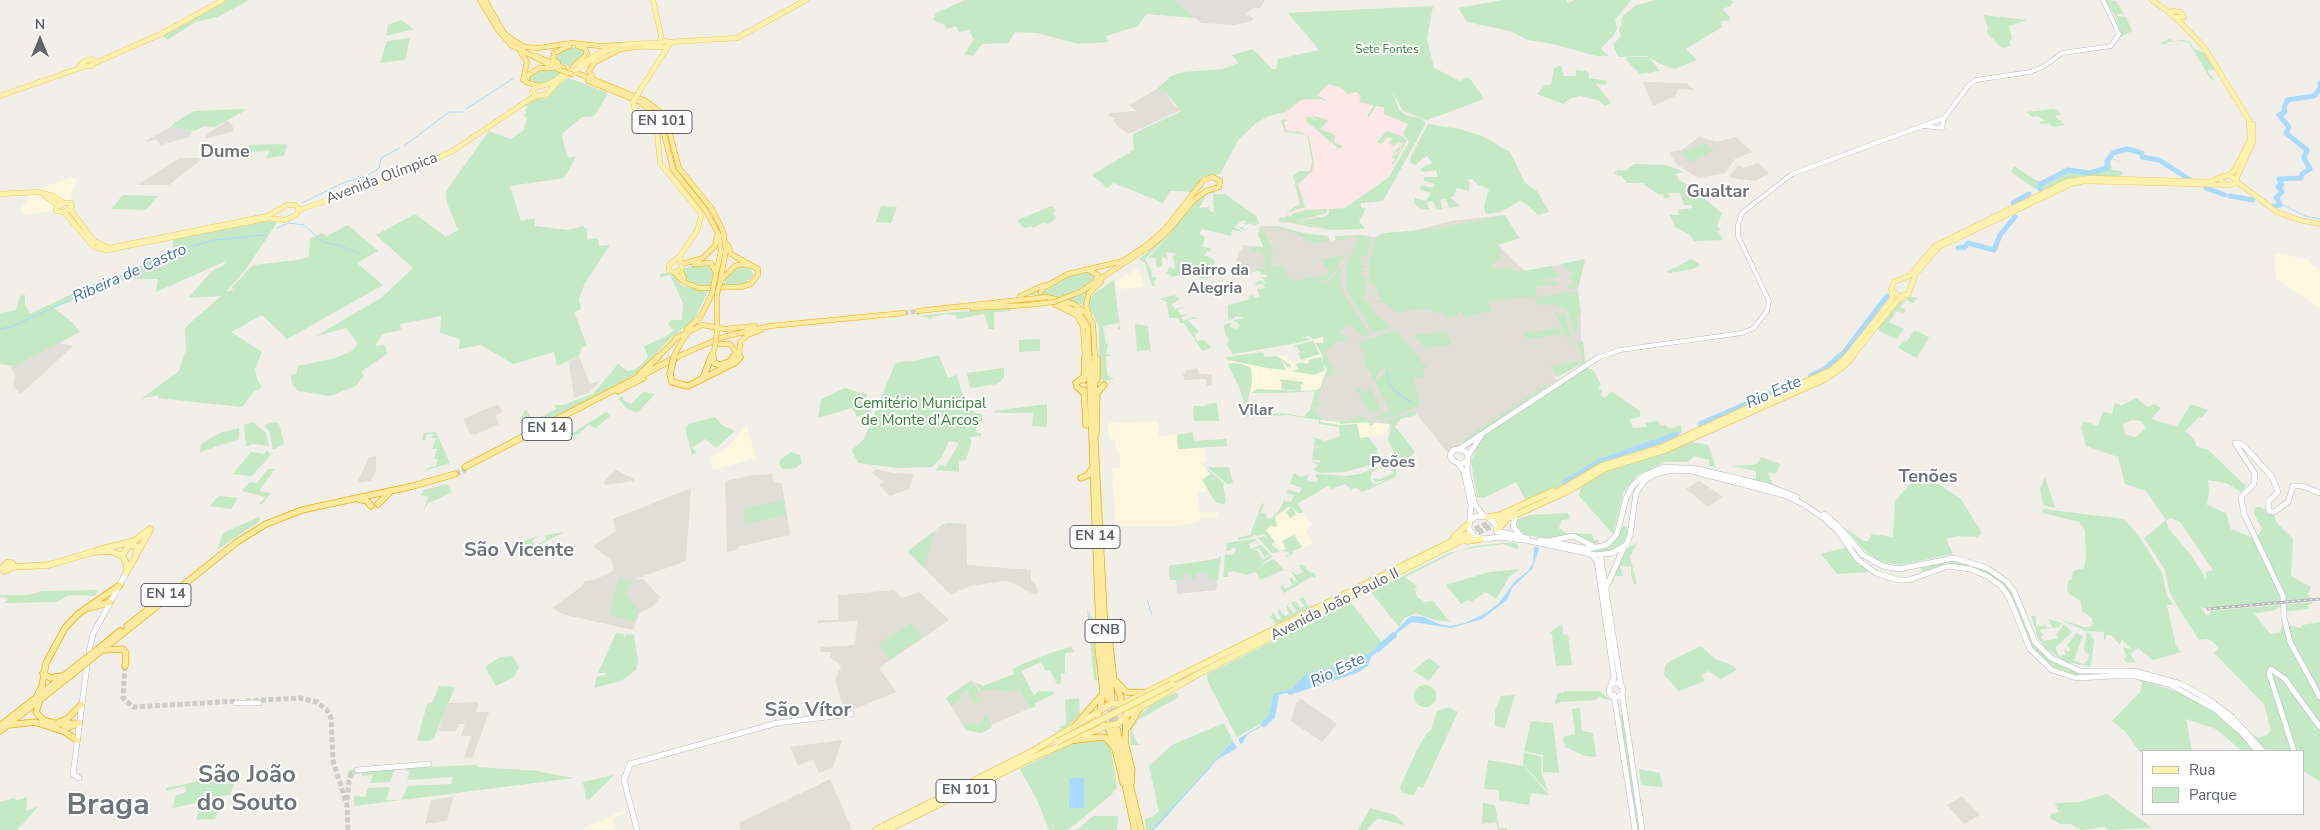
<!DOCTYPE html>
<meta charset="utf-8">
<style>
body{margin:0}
#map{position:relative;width:2320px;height:830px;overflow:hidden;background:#f1efe8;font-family:"Nunito Sans",sans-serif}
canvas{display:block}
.legend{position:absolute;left:2142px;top:750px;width:162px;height:65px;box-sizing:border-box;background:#fff;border:1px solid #bfc1c3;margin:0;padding:6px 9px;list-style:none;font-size:15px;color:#5f6368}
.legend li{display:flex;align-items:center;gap:10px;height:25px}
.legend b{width:25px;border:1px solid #bfc1c3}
.north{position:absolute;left:15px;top:15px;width:50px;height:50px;-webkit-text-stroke:4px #fff;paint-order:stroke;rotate:0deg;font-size:14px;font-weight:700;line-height:20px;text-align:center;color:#5f6368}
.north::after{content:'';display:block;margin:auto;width:18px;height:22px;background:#5f6368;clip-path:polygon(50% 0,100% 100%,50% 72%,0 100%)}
</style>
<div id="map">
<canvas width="2320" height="830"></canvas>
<ul class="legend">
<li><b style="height:6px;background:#fff2af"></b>Rua</li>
<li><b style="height:14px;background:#c5e8c5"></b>Parque</li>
</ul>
<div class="north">N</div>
</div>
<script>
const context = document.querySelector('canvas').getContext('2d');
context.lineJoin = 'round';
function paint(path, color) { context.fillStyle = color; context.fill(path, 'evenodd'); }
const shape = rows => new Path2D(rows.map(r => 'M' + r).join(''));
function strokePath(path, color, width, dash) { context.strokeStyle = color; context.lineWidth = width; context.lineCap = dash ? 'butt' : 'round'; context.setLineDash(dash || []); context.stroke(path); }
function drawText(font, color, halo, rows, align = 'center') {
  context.font = font + ' "Nunito Sans",sans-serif'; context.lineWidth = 4; context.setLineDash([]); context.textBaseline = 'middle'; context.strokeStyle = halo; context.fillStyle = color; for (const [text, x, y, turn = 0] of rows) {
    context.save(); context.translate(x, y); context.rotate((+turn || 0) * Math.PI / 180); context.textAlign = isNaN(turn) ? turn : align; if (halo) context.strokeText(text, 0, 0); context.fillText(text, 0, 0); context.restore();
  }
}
paint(shape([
 [72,177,77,179,72,190,71,200,64,203,38,192,46,186],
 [30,194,50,198,59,206,47,212,23,215,21,209],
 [2279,253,2309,260,2312,265,2320,269,2320,308,2276,279,2274,263,2276,259,2275,255],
 [1137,269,1142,277,1144,287,1117,289,1116,281],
 [1323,336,1327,369,1321,388,1317,390,1242,394,1228,365,1231,361,1226,357,1263,352,1266,358,1280,355,1293,362,1320,354,1313,341],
 [1321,420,1366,421,1390,424,1387,434,1358,438,1339,425,1320,422],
 [1158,421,1159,436,1177,435,1178,449,1204,448,1206,462,1200,463,1210,474,1202,480,1209,491,1197,492,1200,513,1217,512,1218,517,1201,518,1199,522,1179,526,1116,526,1112,468,1120,467,1119,450,1116,450,1115,439,1109,439,1108,423],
 [747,425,756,458,713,470,710,459,728,446],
 [1290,506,1298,513,1302,513,1312,525,1306,531,1313,544,1303,549,1294,535,1282,541,1286,549,1282,551,1266,530,1276,520,1274,517],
 [625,810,625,813,613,819,616,830,584,830,584,828]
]), '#fef7e0');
paint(shape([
 [1174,0,1265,0,1260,8,1253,8,1246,14,1253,18,1252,21,1234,25,1201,23],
 [171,127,192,131,189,137,161,145,156,139,148,142,147,140],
 [1221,556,1216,590,1177,594,1176,580,1170,580,1169,566,1217,559],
 [1300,698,1337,724,1322,742,1291,721,1296,703]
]), '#e0deda');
paint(shape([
 [1643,82,1687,83,1694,90,1678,89,1675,96,1653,106],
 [1157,89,1165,91,1173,104,1181,110,1129,134,1119,128,1114,122,1115,118,1108,116,1111,113,1136,111,1129,105],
 [227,121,232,125,234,131,204,139,208,133],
 [1699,137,1717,142,1736,137,1752,152,1735,159,1725,173,1698,178,1676,164,1669,152,1682,150],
 [180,158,203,158,169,185,137,185],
 [1758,163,1769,173,1755,181,1731,178,1730,175,1739,165,1743,168],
 [1505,215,1519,238,1498,245,1525,271,1586,261,1580,271,1578,289,1581,316,1581,340,1583,342,1585,362,1554,377,1557,380,1448,453,1416,413,1393,421,1393,424,1310,418,1327,369,1321,318,1263,298,1268,271,1250,271,1236,263,1239,251,1243,251,1242,245,1264,247,1258,235,1260,227,1263,226,1276,226,1307,234,1328,236,1330,241,1336,240,1335,236,1362,235,1375,237,1384,233,1410,232,1451,221],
 [58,343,73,346,20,395,13,385,15,375,11,367],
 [579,356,590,384,600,381,590,392,574,398,569,362],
 [1197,368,1199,374,1212,374,1212,385,1207,386,1206,379,1184,380,1183,374,1185,374,1185,371],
 [498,404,503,412,495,416,499,424,475,435,470,433,463,419],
 [376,456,376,470,371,481,357,483,369,457],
 [876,469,894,473,914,474,909,489,890,496,879,485,884,482,872,473],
 [616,470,634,479,634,481,605,485,604,481],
 [772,474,773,482,782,483,790,535,740,546,736,550,727,552,725,481,753,475],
 [1699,481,1704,484,1723,497,1708,507,1686,489],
 [691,488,686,561,636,579,643,579,660,597,652,607,640,613,633,630,565,615,552,608,581,587,585,581,594,580,613,571,612,561,593,546,616,531,613,519],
 [945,524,966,524,967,565,1031,570,1031,580,1036,585,1038,592,1035,595,1011,582,1004,581,969,586,951,595,908,552],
 [894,590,902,598,919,592,949,620,879,668,896,692,845,713,835,680,841,666,830,657,831,652,820,652,821,647,855,645,857,621,817,623,817,620,838,620,838,595],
 [1019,674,1035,706,991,725,991,728,981,733,966,730,946,698,972,680,980,691],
 [479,702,476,712,489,712,473,757,464,758,471,736,461,736,465,724,459,724,456,731,438,731,448,703],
 [842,740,833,767,819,773,813,759,798,766,790,747],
 [830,779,852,830,741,830,739,823],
 [1962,796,1980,815,1964,824,1947,805],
 [453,797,447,821,425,824,431,800]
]), '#e1ded6');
paint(shape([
 [1355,77,1392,93,1400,112,1420,118,1426,123,1383,201,1361,203,1357,229,1326,230,1286,223,1279,218,1300,204,1293,175,1300,171,1310,171,1312,161,1307,135,1285,132,1281,121,1286,118,1283,112,1290,94]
]), '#fce8e6');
paint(shape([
 [223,0,249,0,218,17,195,22,167,40,161,34],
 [965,0,1174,0,1195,18,1146,14,1138,26,1106,36,1108,42,1078,44,1037,33,1015,32,1008,43,982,44,973,56,964,54,974,40,969,30,959,32,956,26,946,29,944,24,933,20,936,13],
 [1503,0,1566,0,1568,3,1575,0,1631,0,1615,20,1617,28,1614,35,1602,47,1602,50,1609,56,1596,56,1553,44,1528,40,1510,31,1467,22,1458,8],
 [1655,0,1730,0,1733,1,1731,6,1722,9,1730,17,1729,21,1720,21,1722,27,1686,49,1697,60,1675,69,1658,63,1647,56,1619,57,1614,49,1614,43,1621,37,1619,30,1622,23,1621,20,1624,15,1635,6],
 [2105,0,2116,1,2124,14,2117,14,2118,16,2126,17,2132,31,2121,37,2115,16],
 [1433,6,1427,39,1434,68,1460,81,1469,77,1484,99,1427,120,1403,111,1392,91,1399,110,1406,115,1420,118,1426,123,1383,201,1361,203,1361,207,1366,209,1359,221,1365,228,1363,229,1329,230,1298,221,1326,216,1329,213,1329,209,1345,208,1389,177,1409,142,1403,133,1408,124,1384,114,1384,107,1376,106,1369,117,1367,116,1374,105,1359,102,1361,96,1357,92,1347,94,1343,89,1329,84,1317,95,1331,103,1320,99,1301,100,1286,112,1269,116,1256,123,1239,139,1220,174,1202,178,1199,185,1193,192,1170,191,1163,203,1114,183,1107,188,1092,175,1134,150,1133,134,1181,111,1165,91,1157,89,1171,76,1185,72,1223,69,1239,63,1232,55,1253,49,1272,69,1276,69,1278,59,1319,50,1288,13,1284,13],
 [1983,15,2027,20,2009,26,2012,38,2009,42,2011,46,2002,48,1987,33,1988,27],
 [401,20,414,29,386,36,388,25],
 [410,38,405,60,380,63,387,41],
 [2170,39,2173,41,2184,40,2190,42,2194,49,2203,52,2216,69,2207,70,2215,81,2210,78,2189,43,2182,41,2168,42,2165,45,2160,43],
 [570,47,580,47,585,51,583,57,570,67,558,62,555,56],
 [1629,57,1649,57,1660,71,1640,74,1625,59],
 [1561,65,1564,76,1576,76,1576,70,1585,71,1589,73,1589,78,1607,81,1606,85,1596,84,1611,103,1605,106,1598,100,1580,96,1571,98,1563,104,1537,94,1545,85,1551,85,1554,68],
 [550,69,562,73,547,83,537,84,528,81,529,75,537,70],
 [569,78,608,93,595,115,591,117,582,117,563,133,562,138,568,158,576,156,572,164,564,178,510,186,521,221,535,218,535,226,569,230,582,226,587,229,587,240,598,238,599,246,610,245,585,283,579,299,581,309,574,312,587,346,582,347,579,356,557,366,554,352,513,364,481,345,459,349,460,339,440,333,441,316,400,324,401,330,382,334,375,346,385,345,387,354,361,372,364,375,356,386,330,396,298,391,292,384,291,375,296,374,298,366,336,358,352,351,357,345,357,342,346,328,316,336,381,298,413,268,376,235,415,214,446,237,458,230,447,203,446,191,489,131,511,139,524,130,527,118,524,116,527,112,524,111,528,107,524,105,534,99,548,97,558,85],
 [242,109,246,110,215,127,204,126,194,131,171,127,174,123,194,111],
 [2054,109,2061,114,2055,116,2065,125,2053,127,2048,123,2040,124,2039,122,2046,121,2035,114,2038,116,2032,117,2026,112],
 [1311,116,1322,118,1328,121,1320,129,1335,135,1334,142,1343,146,1339,149,1307,122,1306,117,1309,117,1318,121],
 [1284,119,1288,120,1284,122,1286,130,1294,132,1298,131,1309,136,1314,164,1312,171,1298,184,1305,207,1285,213,1300,204,1293,175,1300,171,1310,171,1312,161,1307,135,1285,132,1281,121],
 [1428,124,1459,129,1482,136,1510,152,1525,183,1538,192,1549,212,1538,215,1526,204,1520,201,1500,212,1486,214,1484,207,1489,189,1477,184,1472,179,1468,180,1470,182,1469,191,1457,188,1454,196,1451,198,1460,206,1450,208,1445,199,1440,200,1443,209,1437,210,1433,201,1426,202,1430,210,1419,208,1414,203,1415,198,1426,201,1431,193,1419,189,1422,185,1433,188,1435,184,1424,181,1424,177,1438,177,1436,170,1423,172,1420,169,1432,163,1427,156,1415,165,1410,163,1411,156],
 [1387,131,1401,136,1407,140,1395,163,1393,164,1391,163,1396,160,1391,157,1400,152,1404,141,1399,151,1391,155,1403,143,1398,142,1393,147,1391,146,1392,144,1389,143,1393,139,1388,137,1381,144,1377,142],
 [1704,143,1715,150,1691,162,1680,154],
 [283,144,287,145,284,156,266,158,270,151,245,152,250,145],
 [2129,149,2143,153,2128,150,2113,155,2112,158,2126,164,2112,159,2110,161,2112,170,2122,171,2122,174,2119,176,2077,177,2042,190,2034,188,2011,172,2014,166,2035,180,2044,182,2073,170,2063,171,2061,169,2074,168,2091,171,2105,166,2105,160,2108,159,2106,168,2093,172,2084,172,2094,173,2108,168,2108,161,2112,154],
 [1634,164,1666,165,1684,172,1675,174,1679,178,1677,179,1688,185,1722,213,1717,226,1721,230,1718,231,1723,240,1694,241,1690,235,1675,227,1670,215,1679,215,1677,210,1693,208,1691,205,1684,205,1680,193,1668,193,1670,198,1664,198,1663,194,1659,195,1642,183,1627,183,1621,175,1618,176,1614,173,1618,170,1626,171],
 [1209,192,1219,192,1207,194,1199,208,1209,207,1210,211,1214,212,1213,194,1225,194,1257,217,1259,224,1254,225,1251,223,1242,227,1246,231,1239,228,1246,225,1244,223,1247,221,1243,220,1234,227,1244,232,1232,230,1231,236,1202,229,1199,234,1205,237,1202,247,1211,248,1210,252,1207,251,1204,256,1208,256,1215,261,1213,267,1218,269,1218,271,1211,272,1214,277,1200,279,1192,266,1182,270,1181,275,1167,278,1171,277,1169,274,1166,274,1170,266,1172,269,1175,268,1173,257,1177,254,1166,252,1168,260,1162,256,1162,266,1158,268,1156,265,1156,258,1148,258,1173,231,1145,259,1151,270,1152,278,1157,277,1154,282,1155,286,1152,286,1145,263,1139,259,1167,235,1198,200],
 [123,195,158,196,146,210,111,209],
 [881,206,897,207,891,223,876,222],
 [1052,206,1056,211,1053,212,1056,218,1048,225,1044,222,1033,228,1031,226,1024,228,1017,220],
 [1327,209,1327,213,1297,221,1326,230,1287,222,1284,223,1278,220,1281,217,1284,219,1288,215,1290,218,1292,214,1306,210],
 [1505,215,1519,238,1498,245,1502,257,1491,265,1496,269,1512,267,1513,270,1519,272,1551,266,1560,276,1540,281,1541,282,1553,281,1561,284,1534,287,1538,296,1490,301,1488,304,1492,311,1464,317,1461,311,1457,311,1459,316,1445,318,1442,312,1432,313,1431,309,1396,312,1387,303,1376,302,1381,299,1375,286,1370,285,1369,261,1375,237,1384,233,1433,229],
 [269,218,277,220,276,224,246,269,226,292,234,289,231,288,253,265,297,260,309,257,310,239,322,233,327,236,348,225,378,251,357,263,383,285,287,339,262,315,231,332,262,352,255,369,257,379,262,387,259,390,255,390,242,407,158,398,159,395,141,399,179,371,186,349,185,329,188,325,221,296,188,298,212,271,224,265,226,261,156,292,158,279,127,279,54,308,73,323,80,332,14,366,0,364,0,313,16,310,20,296,25,295,25,305,30,314,101,280,115,275,118,277,173,250,173,238],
 [1261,226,1274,252,1271,253,1272,256,1270,257,1272,261,1270,264,1272,267,1283,265,1291,281,1312,277,1318,282,1325,282,1331,279,1342,266,1340,279,1343,292,1370,334,1362,336,1359,332,1349,325,1339,332,1349,340,1334,343,1326,351,1327,358,1336,374,1325,377,1317,400,1321,404,1314,411,1323,419,1342,421,1360,417,1375,423,1371,426,1368,422,1340,424,1340,422,1321,420,1320,422,1339,425,1357,424,1360,438,1368,437,1378,449,1376,450,1381,456,1369,459,1372,464,1377,463,1345,472,1321,473,1313,470,1318,465,1311,461,1320,463,1320,460,1312,460,1314,447,1323,448,1314,446,1315,440,1311,437,1323,440,1324,443,1325,441,1340,436,1339,427,1319,424,1319,420,1287,415,1247,417,1246,415,1283,413,1305,417,1307,412,1310,411,1315,391,1281,393,1252,393,1257,389,1299,391,1281,389,1282,383,1279,379,1303,382,1303,385,1282,383,1301,385,1301,391,1317,390,1320,388,1327,370,1323,363,1322,354,1315,343,1324,342,1323,337,1314,339,1308,336,1301,338,1308,338,1310,340,1292,344,1233,354,1226,344,1229,341,1228,337,1226,336,1224,325,1231,322,1230,327,1237,329,1240,325,1233,320,1244,318,1237,316,1228,321,1228,305,1250,299,1249,296,1251,295,1255,297,1253,299,1260,297,1257,289,1265,288,1263,284,1256,285,1255,283,1260,281,1266,283,1261,277,1268,277,1268,275,1262,274,1259,271,1252,272,1251,276,1250,271,1266,269,1262,253,1250,252,1251,247,1264,248,1258,235],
 [1271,226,1276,226,1307,234,1328,236,1330,241,1313,243,1297,234],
 [1362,235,1367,236,1371,240,1367,255,1355,257,1360,257,1362,266,1367,266,1367,268,1359,268,1363,270,1362,275,1367,280,1365,287,1367,292,1365,294,1366,297,1362,297,1362,299,1369,302,1372,309,1376,311,1374,313,1392,328,1376,332,1373,331,1356,306,1346,287,1346,266,1359,239,1355,237,1336,240,1335,237],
 [1346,255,1328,279,1321,281,1315,278,1330,273,1322,259],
 [1585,259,1578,289,1569,288,1567,285,1575,284,1568,278,1573,273,1560,264],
 [1692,259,1700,265,1693,269,1669,273,1666,272],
 [701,264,710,264,715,269,712,282,724,283,726,276,736,267,741,266,750,268,754,275,746,283,734,285,701,285,690,282,684,276,682,271,686,268],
 [1087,270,1094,272,1097,278,1110,275,1088,294,1084,305,1054,296,1028,295,1040,289,1039,292,1043,292,1068,276],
 [665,273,674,275,682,286,708,292,693,321,670,339,636,374,531,431,531,421,520,423,525,409,534,421,556,409,555,405,563,405,593,394,618,364,627,371,634,370,642,364,648,357,644,346,665,337,674,330,668,325,671,320,682,320,683,303,670,275,660,278,660,274],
 [1114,280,1120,329,1118,329,1119,323,1103,326,1106,344,1108,344,1106,354,1111,355,1106,357,1107,375,1114,379,1105,381,1100,378,1099,372,1099,328,1088,303,1093,294],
 [1577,291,1581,314,1577,315,1578,328,1575,332,1578,335,1575,334,1567,310,1554,304,1538,305,1534,298],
 [1174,295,1180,300,1171,304,1175,309,1185,307,1177,310,1181,315,1191,314,1181,317,1183,321,1195,317,1198,318,1188,320,1199,332,1195,334,1195,338,1197,341,1204,340,1211,348,1202,351,1184,323,1180,323,1178,318,1169,318,1167,302,1159,299],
 [1911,297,1917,298,1913,303,1906,300,1900,307,1906,310,1903,313,1897,311,1889,322,1904,329,1897,339,1879,331,1878,328,1898,303],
 [1011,308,1011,311,994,312,994,329,989,329,984,314,957,319,956,315,947,314,932,317,931,319,926,317,918,316,916,315,918,309,919,316,945,313],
 [1554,312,1565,314,1573,346,1571,346],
 [1135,324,1148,326,1151,354,1149,350,1137,351],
 [1560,328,1564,334,1528,339,1521,333],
 [1396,330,1427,368,1418,370,1385,369,1380,371,1374,380,1363,359,1366,358,1358,343],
 [1915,330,1929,337,1917,358,1898,348,1903,341,1906,342],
 [1446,332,1451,345,1425,348,1414,336,1420,337,1414,335],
 [1040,339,1040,351,1019,352,1019,340],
 [1579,340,1583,342,1585,362,1557,377,1550,366,1583,361,1577,343],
 [1313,341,1320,354,1301,360,1298,353,1315,347,1300,352,1297,346,1294,347,1297,352,1293,346],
 [1263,352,1265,357,1277,356,1291,365,1291,368,1287,367,1281,359,1286,370,1267,368,1228,360,1226,357],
 [939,355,948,378,957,375,961,390,972,411,982,415,982,421,978,423,976,429,977,433,981,433,981,436,970,437,971,443,966,460,959,461,959,472,936,470,939,465,946,466,959,443,949,441,941,458,932,467,899,468,858,463,852,450,864,439,895,364,898,362,913,361],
 [1321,357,1325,370,1314,375,1291,371,1299,369,1295,364,1303,362,1305,364,1309,363,1308,360],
 [1230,363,1242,364,1251,368,1252,383,1246,408,1239,387,1228,365],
 [1587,367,1594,371,1601,385,1598,388,1603,391,1600,394,1604,398,1612,392,1640,411,1640,417,1630,419,1633,428,1647,427,1645,423,1657,421,1662,426,1665,425,1670,429,1681,425,1682,433,1659,445,1597,465,1573,481,1526,501,1516,482,1484,498,1477,497,1471,461,1482,437],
 [1004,368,1004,378,997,384,971,388,969,385,967,373],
 [1386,370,1424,370,1424,378,1414,376,1419,406,1393,417,1375,382],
 [1557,380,1465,442,1460,442,1546,385],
 [1367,386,1370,386,1381,410,1385,414,1390,413,1392,417,1388,418,1385,415,1384,420,1374,419,1373,417,1382,415,1380,410,1369,412,1356,389,1359,388,1362,393,1370,391],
 [845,388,868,395,865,399,875,404,872,411,857,417,852,408,818,418,821,399],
 [643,392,655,394,637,413,626,408,618,398,623,396,623,400,631,404],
 [2136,398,2148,407,2154,404,2161,408,2151,419,2177,427,2191,404,2208,410,2202,417,2199,417,2185,431,2194,439,2197,447,2207,449,2246,486,2241,492,2226,483,2208,480,2209,491,2207,505,2226,513,2231,529,2251,537,2258,535,2262,529,2254,514,2255,507,2260,507,2274,514,2277,523,2293,539,2291,576,2311,587,2308,595,2312,599,2208,609,2200,607,2206,615,2210,615,2210,611,2314,602,2308,605,2309,609,2288,611,2281,606,2273,611,2254,613,2270,634,2280,633,2282,624,2301,628,2302,625,2320,622,2320,781,2304,772,2304,751,2242,751,2216,729,2186,719,2192,751,2140,752,2125,731,2112,721,2141,691,2142,680,2181,693,2258,738,2267,735,2271,730,2264,704,2214,653,2218,648,2212,641,2206,639,2199,640,2174,601,2169,590,2165,570,2144,538,2166,520,2146,491,2125,484,2118,457,2086,446,2081,427,2083,421,2098,426,2103,412,2112,414,2115,402,2121,406],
 [2132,420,2141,421,2146,428,2136,437,2125,435,2123,424],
 [2171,518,2180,522,2213,570,2206,572,2206,579,2191,555,2169,529,2166,521],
 [1217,403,1219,421,1194,421,1193,406,1205,406,1208,404],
 [1047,404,1047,427,1032,426,1033,413,994,413,994,411],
 [1415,411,1417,415,1399,419,1400,421,1397,423,1398,425,1395,426,1415,452,1401,466,1388,440,1392,424,1388,433,1390,424,1382,423],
 [606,412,611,415,596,428,588,425,579,434,563,439],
 [715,417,722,425,735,431,716,448,705,439,692,448,697,452,692,455,685,428,689,424],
 [253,422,266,433,269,446,252,444,246,447,244,425],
 [275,422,279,424,284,444,273,450,269,431,264,425],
 [239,428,239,439,200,452,201,444,220,433],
 [436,432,450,463,424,471,430,467,436,466,438,459,434,459,437,449,432,449,436,438,432,438,433,434,427,434,425,441,422,439,424,433],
 [1193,432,1194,441,1226,439,1227,446,1178,449,1177,435],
 [1691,442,1708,445,1716,467,1709,466,1709,460,1694,456,1688,462,1666,462,1638,475,1624,491,1613,534,1579,496,1581,487,1608,470,1663,453],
 [267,450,270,454,274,451,252,476,233,474,251,452,264,454],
 [791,452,800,455,802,463,794,469,783,469,779,465,780,460],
 [1761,457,1780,464,1776,474,1769,472,1768,473,1773,485,1748,478,1756,479,1756,471,1732,466,1753,465,1758,463],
 [1391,459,1396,461,1396,477,1362,492,1357,488,1351,489,1345,484,1331,489,1328,486,1297,504,1303,511,1302,513,1298,513,1292,507,1296,515,1290,518,1286,512,1291,508,1289,506,1275,517,1277,526,1274,527,1271,525,1266,530,1275,542,1271,544,1280,552,1272,553,1258,538,1264,536,1270,543,1264,534,1256,536,1255,534,1250,538,1238,540,1239,537,1250,535,1262,503,1264,504,1261,513,1267,514,1266,518,1270,519,1279,511,1285,498,1285,501,1291,502,1294,495,1287,493,1288,489,1299,493,1302,488,1290,484,1294,473,1300,477,1309,474,1307,480,1316,482,1318,478,1315,477,1316,474,1346,476,1360,474,1376,467,1378,468,1372,472,1370,480,1373,484,1377,484,1389,479,1375,482,1373,480,1375,478,1380,479,1394,473,1385,462],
 [1207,467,1229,467,1233,483,1227,484],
 [1206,468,1225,484,1223,485,1226,502,1224,504,1216,503,1202,480,1210,474],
 [268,469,275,469,259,491,271,493,262,504,259,504,266,497,242,491,250,482,257,483],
 [2045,477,2055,507,2055,508,2043,505,2040,490],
 [1914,479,1934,481,1961,499,1982,533,1977,537,1958,536,1946,539,1953,554,1900,565,1881,562,1865,551,1843,526,1863,541,1868,541,1872,534,1893,537,1895,501],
 [447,484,452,492,427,504,423,512,428,497,421,495,423,490],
 [218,496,220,496,238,498,231,509,210,506],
 [784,500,786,515,745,524,744,508],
 [2043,509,2124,519,2139,536,2162,573,2167,595,2173,605,2167,605,2176,646,2181,652,2153,660,2138,648,2130,654,2136,662,2127,663,2124,659,2127,657,2123,647,2132,650,2122,639,2120,645,2111,635,2107,635,2104,641,2104,632,2085,631,2059,619,2084,627,2089,627,2093,624,2092,618,2082,611,2081,601,2069,594,2067,591,2068,581,2072,579,2073,571,2084,568,2086,557,2085,530,2079,522,2047,514,2042,512],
 [1568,513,1570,519,1562,520,1559,528,1566,533,1592,534,1594,540,1598,540,1599,545,1573,535,1547,539,1523,534,1515,524,1518,519,1529,515],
 [259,517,260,521,217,550,223,533],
 [948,523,966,524,967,530,965,531,967,528,964,524,951,524,944,525,934,532,924,568,908,551,942,525],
 [1621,526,1627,527,1628,534,1625,543,1616,550,1602,553,1585,551,1600,550,1612,544,1616,539],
 [564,532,526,552,520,542,539,536,532,541,536,545,546,540,545,535],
 [1294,535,1302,547,1292,551,1293,554,1288,557,1290,560,1285,555,1290,556,1288,552,1282,551,1286,549,1282,541],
 [1255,539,1260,544,1255,541,1249,544,1251,549,1261,545,1270,554,1265,557,1259,548,1252,550,1257,550,1262,559,1258,562,1271,555,1272,557,1260,565,1274,559,1284,570,1260,580,1256,572,1246,575,1233,571,1227,573,1229,577,1223,577,1225,554,1232,555,1236,551,1235,548,1232,548,1230,551,1226,551,1227,543],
 [1502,543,1516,543,1519,548,1517,549,1503,544,1459,550,1405,577,1417,586,1415,589,1417,597,1425,602,1433,601,1450,622,1434,620,1416,613,1404,618,1399,627,1371,592,1449,553,1475,546],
 [1637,543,1630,557,1637,584,1634,584,1631,575,1631,567,1620,566,1623,576,1614,576,1614,583,1610,583,1626,549],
 [1848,547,1865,568,1870,572,1837,574,1821,554],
 [1221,556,1218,580,1208,578,1207,573,1197,573,1196,579,1193,579,1189,574,1184,574,1184,580,1170,580,1169,566,1217,559],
 [1951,560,1981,567,2005,583,2013,593,2027,630,2055,662,2078,672,2081,677,2070,675,2055,669,2031,649,2009,593,1969,567,1948,564,1923,573,1919,566],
 [1302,564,1311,573,1314,572,1316,578,1311,577,1284,593,1280,587,1283,585,1285,589,1293,585,1289,579,1293,577,1293,581,1298,582,1291,571,1297,575,1303,572,1299,566],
 [1520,569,1510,576,1496,599,1486,592,1471,602,1468,600,1461,604,1446,585,1489,572],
 [619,578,632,581,626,594,639,611,635,622,609,615],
 [98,590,95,596,69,595,57,602,5,603,8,598,0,597,0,595,29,595,42,591],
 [1303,597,1308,606,1316,604,1276,624,1271,617,1273,612,1278,620,1281,618,1278,612,1279,609,1285,616,1290,614,1287,610,1287,605,1293,613,1297,611,1291,603,1296,601,1300,608,1305,606,1299,599],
 [1348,603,1353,605,1383,644,1355,664,1315,671,1292,689,1276,693,1272,699,1269,719,1237,737,1208,682,1207,674],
 [1087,609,1093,620,1097,680,1094,680],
 [2031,616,2036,616,2036,626,2043,626,2043,623,2047,627,2053,628,2048,619,2062,623,2059,627,2039,630,2044,635,2041,636,2043,641,2059,638,2056,635,2064,624,2072,632,2055,648,2059,656,2066,655,2064,649,2068,652,2071,649,2067,646,2076,633,2083,636,2075,657,2076,659,2073,660,2083,664,2088,660,2089,654,2085,652,2084,648,2087,633,2090,634,2094,640,2091,667,2066,662,2046,649,2038,638],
 [911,623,923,637,890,659,878,644],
 [1562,624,1563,634,1568,635,1572,665,1556,666,1552,635,1549,633],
 [616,633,624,634,624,638,627,634,634,635,638,662,636,670,621,681,594,688,597,676,606,675,606,673,598,673],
 [1701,646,1715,659,1734,666,1737,670,1720,679,1709,671,1701,675,1705,681,1679,691,1664,675,1665,666,1670,661],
 [1071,647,1074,652,1065,653,1065,673,1061,674,1061,684,1057,684,1050,670,1046,671,1041,662,1021,671,1034,696,1040,689,1040,691,1054,692,1054,694,1035,703,1036,706,1030,709,1018,687,1023,683,1016,686,1018,691,1003,691,1000,689,981,691,974,682,983,686,1014,674,1013,669,1020,665,1056,651],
 [512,656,519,667,514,677,496,686,485,667,500,657],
 [1429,658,1440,666,1429,681,1413,671],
 [970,681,978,691,974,696,978,696,981,702,973,702,968,690,959,695,961,700,951,706,946,698],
 '1414 696a11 11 0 1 1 22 0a11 11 0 1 1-22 0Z',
 [439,686,455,687,434,738,430,741,417,741,427,704,432,703],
 [1564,691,1599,691,1611,700,1599,697,1595,700,1561,702,1554,705,1558,693,1564,693],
 [1176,692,1179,697,1136,721,1137,724,1133,726,1132,732,1139,745,1131,745,1130,730,1136,718,1154,703],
 [1515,695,1505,728,1495,726,1495,710,1501,696],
 [1079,698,1080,715,1062,731,1052,732,1063,729,1058,728,1066,724,1065,700],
 [1449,707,1458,712,1423,788,1418,786,1414,795,1402,793,1400,787,1417,750,1427,733,1431,730,1437,711],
 [1580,708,1582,731,1593,733,1596,757,1585,756,1565,747,1563,737,1575,734,1572,709],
 [1620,714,1622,714,1640,830,1636,830],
 [987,715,992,725,991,728,981,733,966,730,964,726,973,722,976,725,978,724,985,720,983,717],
 [1531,721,1553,723,1559,773,1543,772,1543,755,1524,751],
 [1224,723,1233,741,1151,830,1146,830,1145,819,1152,817,1159,811,1149,766,1172,745],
 [1099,739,1107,743,1111,749,1117,787,1111,795,1068,830,1049,830,1037,800,1020,769,1066,746,1082,741],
 [1524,752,1542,757,1541,771,1548,792,1523,764],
 [1488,760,1524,766,1549,795,1531,793,1529,805,1499,800,1499,790,1484,789],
 [477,765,477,767,541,771,540,772,574,778,354,806,354,796,365,797,368,788,390,787,386,800,401,800,408,786,451,784,453,777,407,780,410,771,405,771,406,768,394,771,390,782,370,783,373,775,362,776,362,773,347,776,349,770],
 [1639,769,1660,773,1663,787,1641,785],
 [238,773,230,795,223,796,215,819,196,820,200,802,173,808,175,796,186,792,185,786,166,791,166,788,152,791],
 [614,775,589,800,586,799,583,782],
 [2107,794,2152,828,2108,830,2105,827,2081,830,2071,824,2061,824,2050,818,2051,814,2059,812,2055,803,2078,802],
 [27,797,26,811,39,806,17,830,0,830,0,802,15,798,15,801],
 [1483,803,1495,805,1499,828,1507,828,1507,830,1498,830,1496,822,1482,824],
 [1370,808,1395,815,1406,826,1378,818,1366,830,1358,830],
 [1093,816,1118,816,1117,830,1077,830]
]), '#c5e8c5');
paint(shape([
 [1534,547,1539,547,1539,549,1532,569,1512,588,1507,600,1482,619,1451,628,1412,622,1388,640,1407,619,1412,616,1424,617,1439,624,1450,626,1465,623,1486,613,1499,603,1515,581,1528,571,1533,563],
 [1383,644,1384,646,1371,657,1368,666,1357,673,1290,695,1286,693,1278,695,1275,700,1272,720,1248,734,1241,745,1238,739,1270,720,1276,693,1292,689,1304,676,1315,671,1355,663],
 [1233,741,1237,748,1218,759,1154,830,1151,830],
 [1070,778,1084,778,1084,808,1069,808]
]), '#aadaff');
strokePath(shape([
 [466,109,514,78],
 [404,146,449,112,463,112],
 [302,203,345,182,367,176,379,168,381,158,400,148],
 [2281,204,2305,216,2320,219],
 [277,228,289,223,304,225,323,242,342,246,359,254],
 [0,329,14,326,172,252,215,240,265,235],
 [1387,371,1389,384,1398,394,1413,403],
 [1147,600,1152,615]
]), '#aadaff', 1);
strokePath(shape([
 [2320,83,2320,85],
 [2285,106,2287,100,2314,96,2320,89],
 [2142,157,2159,160,2189,179],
 [2206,188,2225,195],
 [2040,189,2040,184,2068,170,2089,173,2107,168,2107,161,2113,153,2127,149,2142,153],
 [2230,196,2253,200],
 [2276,198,2282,192,2278,186,2282,185,2279,179,2301,178,2302,174,2310,169,2304,158,2307,150,2286,133,2289,127,2279,115,2285,112,2284,107],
 [2013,203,2029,194],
 [2273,206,2280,205,2278,200],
 [1958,248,1965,247,1968,243,1994,250,2000,235,2015,217],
 [1845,351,1887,296],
 [1838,358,1842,354]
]), '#aadaff', 5);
strokePath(shape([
 [1811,376,1824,370,1839,357],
 [1701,424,1798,382],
 [1565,483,1599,462,1676,435],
 [1378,649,1394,635],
 [1264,724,1272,716,1276,696]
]), '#aadaff', 6);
strokePath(shape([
 [125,666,123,698,133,707,238,701],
 [246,701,300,698,317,702,327,710,331,718,333,761,347,805,348,830],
 [347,800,349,781,351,775,357,770]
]), '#ccccc8', 5, [5, 2.5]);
strokePath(shape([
 [1468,533,1494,520],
 [1471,536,1500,522]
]), '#ccccc8', 5.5, [5.5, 2.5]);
strokePath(shape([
 [904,313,918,311]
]), '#ccccc8', 4.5, [4.5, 2]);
strokePath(shape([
 [455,474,466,469],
 [1112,700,1117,728],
 [1108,702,1113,728]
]), '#ccccc8', 5.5, [5.5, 2.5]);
const secondaryFar1 = shape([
 [1924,126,1942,128,1944,118],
 [1597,358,1620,350,1742,333,1754,328,1767,311,1769,301,1738,236,1738,225,1742,213,1792,174,1944,118,1969,85,1976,80,2030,72,2043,67,2062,53,2111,46,2119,34,2103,0]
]);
const secondary = shape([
 [1481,436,1468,456,1467,471,1475,505,1484,516],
 [1459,449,1599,357],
 [1468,456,1466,452,1458,449,1453,450,1450,455,1452,460,1458,463,1464,463,1468,459],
 [1458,463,1464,472,1471,505,1469,529,1474,536,1484,539,1499,537,1525,540,1596,555,1612,553,1626,545,1630,535,1636,493,1645,480,1658,473,1672,470,1692,471,1784,495,1803,504,1825,519,1838,531,1858,560,1876,573,1898,580,1909,580,1948,566,1970,569,1987,576,2001,586,2009,597,2030,649,2052,670,2076,678,2131,675,2169,684,2216,710,2241,732,2257,751],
 [2320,493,2302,486,2293,486,2288,502,2274,512,2269,511,2268,502,2278,492,2272,477,2245,447,2240,443,2235,443,2255,474,2254,484,2241,497,2244,514,2283,596,2284,617,2290,642,2320,697],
 [1824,514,1839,527,1863,555,1883,566,1899,569,1954,558,1987,568,2007,582,2014,591,2035,642,2051,658,2080,671,2134,671,2181,684,2211,701,2232,717,2263,751],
 [1515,518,1513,526,1520,535],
 [1470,520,1477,516,1488,517,1495,524,1497,532],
 [1497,531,1527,538],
 [1540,540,1588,549,1607,545,1617,534,1626,498,1633,485,1645,475,1664,467,1698,469,1768,486,1797,497],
 [1548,541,1573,536,1593,546],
 [1592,555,1597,561,1614,677,1611,684],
 [1601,559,1621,686],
 [1607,586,1624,547],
 [89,652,93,634,126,573],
 '1609 690a7 7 0 1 1 14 0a7 7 0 1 1-14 0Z',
 [1622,694,1642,830],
 [1614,695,1635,830],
 [236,703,259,703],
 [2294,751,2269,673,2271,669,2285,679,2320,727],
 [357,770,429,764],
 [79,778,73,774,87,665],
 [637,830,624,780,630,764,777,723,851,714]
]);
const primaryFar1 = shape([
 [653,0,661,36,659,46,664,48,670,44,666,41,660,43],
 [2152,0,2170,13],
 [2172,11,2180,12,2184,17,2174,17,2170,14,2172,11],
 [2175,17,2204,47,2249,120,2250,140,2234,171,2229,175],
 [669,42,737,38,806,0],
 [659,47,625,46,608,50,559,80,547,94,538,96,532,93,535,87,549,84,607,48,629,44,660,43],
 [91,59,95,61,92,66,80,66,83,62,91,59],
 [95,63,161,34,223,0],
 [640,90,668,47],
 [0,96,83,67],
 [633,102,636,114,657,130,660,163,700,212,701,217,697,231,680,256],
 [2223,176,2230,176,2237,180,2236,183,2230,185,2084,181,2071,184,1939,247,1915,275,1908,295,1899,296,1891,289,1894,282,1909,276,1935,246,2068,181,2091,178,2210,182,2223,176],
 [2220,179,2225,184],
 [2236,179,2253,142,2253,124],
 [2237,182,2277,212,2299,220,2320,224],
 [0,194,38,192,53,196,64,203],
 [45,196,59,206],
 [64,203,71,203,72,206,64,212,56,211,57,207,64,203],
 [299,210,387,180,428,163,454,150,530,99,538,96],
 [64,212,94,247,107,250,269,218,285,220,296,215,299,209,295,205,287,205,267,216,109,248,94,241,70,209],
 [680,256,682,268,676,272,669,271,669,265,680,256],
 [1845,358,1892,299,1892,292],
 [1851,358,1897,301,1903,297]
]);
const primary = shape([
 [1551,496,1601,466,1660,448,1832,370,1846,357],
 [1488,517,1500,515,1553,491],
 [1497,519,1513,512],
 [1500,522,1570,490,1606,468,1665,450,1825,379,1845,365,1852,357],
 [1497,529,1505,522],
 [1454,537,1468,524],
 [1467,541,1481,539],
 [132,545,138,547,136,552],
 [98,550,134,541,150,529],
 [122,555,129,546],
 [7,563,12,563,14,566,4,571,2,568,7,563],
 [13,567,49,565,93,552,110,551,123,556,127,565,126,573],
 [128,570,149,532],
 [1112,703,1125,705,1127,715,1118,724,1104,726,1099,721,1098,712,1112,703],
 [1123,704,1467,534],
 [1127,715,1200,673,1470,536],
 [876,830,1033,751,1098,712],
 [887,830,1036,756,1106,726]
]);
const trunkFar1 = shape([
 [480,0,498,30,511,45,560,70],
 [485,0,504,33,515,42],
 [514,41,525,47,538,48,572,43,600,46,621,45],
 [521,53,527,62,523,80],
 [536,56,564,68],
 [558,63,553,59,554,53,569,46],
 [572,68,587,54,585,48,578,46],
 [577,73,644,100,665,115,679,168,712,209,723,231,726,250,720,283],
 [593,78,589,71,595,62,621,49,642,46],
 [588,81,640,102,660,118,673,169,706,211,719,235,721,251,714,283],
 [539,86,526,82,528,75,539,68,552,68],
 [682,264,703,258,715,246,717,236],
 [694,264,711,263,716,273],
 [680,270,684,278],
 [1089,270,1098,275,1095,281],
 [674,272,684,282,699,288,741,287,751,284,758,275,758,269,731,254,728,245],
 [723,278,735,266,743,264,751,266],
 [1041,292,1043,288,1068,274,1123,261,1147,245,1165,229,1204,180,1213,177,1220,181,1219,187,1206,191,1194,200,1168,231,1153,244,1080,292],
 [717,294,717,330],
 [1020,296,1044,285],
 [1055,302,1079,312,1088,328,1089,358],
 [1054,304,1078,316],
 [972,308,1028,305],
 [918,311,1047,297,1074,304,1087,314,1093,324,1095,358],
 [1076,314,1083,327,1085,358],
 [1089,314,1086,305,1089,293,1101,282],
 [700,318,712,294],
 [687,329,701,316],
 [676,338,702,325,725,329,755,326],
 [714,344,730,344,736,352,733,358],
 [678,348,688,332],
 [712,354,713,358],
 [657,358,679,336],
 [674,358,723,337,770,326,904,313],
 [711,358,715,347],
 [739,358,740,342,748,335,761,330]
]);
const trunk = shape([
 [713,357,714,363,720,365,731,361,733,357],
 [1089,357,1099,628,1108,699],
 [1095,357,1094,424,1106,650,1112,698],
 [1097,359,1097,380],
 [640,374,658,357],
 [670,374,672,382,688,386,736,362,740,357],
 [703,378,711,357],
 [1084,380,1085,357],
 [1076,383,1084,377],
 [1077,387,1084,393],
 [1084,390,1086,425],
 [618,391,643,378],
 [1097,393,1104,385],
 [1096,434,1097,390],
 [465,467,677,357],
 [1081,478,1088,475,1091,470],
 [358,499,367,501,371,506],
 [378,504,389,493],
 [90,608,110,602],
 [127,626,175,588],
 [1099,628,1098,647,1103,691,1100,711],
 [1108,628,1114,681,1121,697,1121,703],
 [103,645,120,631],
 [102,650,237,542,266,524,302,510,413,486,455,474],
 [105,650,123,649,126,653,125,666],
 [43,673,50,678,61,676],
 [1117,682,1126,692,1146,693],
 [36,698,42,686,46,663,65,628,78,614,120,585],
 [39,703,36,712,43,720,58,724,79,723],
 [1126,718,1125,742,1132,770,1131,783],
 [59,722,67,719,81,705],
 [9,725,35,722,65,732,77,740],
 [0,726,66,674],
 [1107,726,1113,740,1123,783],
 [1128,727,1140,708],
 [1072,729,1101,696],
 [1117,729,1141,830],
 [62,730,79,723],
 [1113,730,1135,830],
 [0,731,70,676],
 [1068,741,1101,737,1106,738,1113,746]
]);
strokePath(secondaryFar1, '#b6babf', 5);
strokePath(secondary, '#b6babf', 6);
strokePath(primaryFar1, '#f2c960', 5.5);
strokePath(primary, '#f2c960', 7);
strokePath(trunkFar1, '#f9ab00', 5.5);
strokePath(trunk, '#f9ab00', 7);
strokePath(secondaryFar1, '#fff', 4);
strokePath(secondary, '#fff', 5);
strokePath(primaryFar1, '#fff2af', 4.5);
strokePath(primary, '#fff2af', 5.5);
strokePath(trunkFar1, '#feeaa1', 4.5);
strokePath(trunk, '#feeaa1', 5.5);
const rail = shape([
 [2208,609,2320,599]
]);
strokePath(rail, '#b6b7b8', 3);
strokePath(rail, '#fff', 1, [3]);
const primaryBridgeFar1 = shape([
 [633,102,640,90]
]);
const primaryBridge = shape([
 [1057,742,1172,684]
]);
const trunkBridgeFar1 = shape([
 [560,70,574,75],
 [712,294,714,283],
 [717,294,720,283],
 [1028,305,1054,302,1080,292],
 [715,347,717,331],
 [673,358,678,348]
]);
const trunkBridge = shape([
 [670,374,674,357],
 [66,674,103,645],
 [70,676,102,650]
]);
strokePath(primaryBridgeFar1, '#f2c960', 5.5, []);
strokePath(primaryBridge, '#f2c960', 7, []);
strokePath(trunkBridgeFar1, '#f9ab00', 5.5, []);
strokePath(trunkBridge, '#f9ab00', 7, []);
strokePath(primaryBridgeFar1, '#fff2af', 4.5);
strokePath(primaryBridge, '#fff2af', 5.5);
strokePath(trunkBridgeFar1, '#feeaa1', 4.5);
strokePath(trunkBridge, '#feeaa1', 5.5);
drawText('12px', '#348238', '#fff', [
 ["Sete Fontes",1387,50]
]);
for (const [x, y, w] of [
 [662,122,60],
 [547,429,50],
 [1095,537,50],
 [166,595,50],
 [1105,631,40],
 [966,791,60]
]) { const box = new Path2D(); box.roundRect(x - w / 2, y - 11.5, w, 23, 4); context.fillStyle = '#fff'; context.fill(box); strokePath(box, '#5f6368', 1); }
drawText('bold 14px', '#5f6368', null, [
 ["EN 101",662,122],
 ["EN 14",547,429],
 ["EN 14",1095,537],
 ["EN 14",166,595],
 ["CNB",1105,631],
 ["EN 101",966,791]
]);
drawText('15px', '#5f6368', '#fff', [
 ["Avenida Olímpica",382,179,-21],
 ["Avenida João Paulo II",1335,605,-27]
]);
drawText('15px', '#348238', '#fff', [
 ["Cemitério Municipal",920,404],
 ["de Monte d'Arcos",920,421]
]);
drawText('bold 16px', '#70757a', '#fff', [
 ["Bairro da",1215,271],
 ["Alegria",1215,289],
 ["Vilar",1256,411],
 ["Peões",1393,463]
]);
drawText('italic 16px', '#4174aa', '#fff', [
 ["Ribeira de Castro",130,274,-24],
 ["Rio Este",1774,393,-24],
 ["Rio Este",1338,671,-26]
]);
drawText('bold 18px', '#70757a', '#fff', [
 ["Dume",225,153],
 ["Gualtar",1718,193],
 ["Tenões",1928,478]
]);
drawText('bold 20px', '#70757a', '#fff', [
 ["São Vicente",519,551],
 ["São Vítor",808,711]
]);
drawText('bold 24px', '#70757a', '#fff', [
 ["São João",247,776],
 ["do Souto",247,804]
]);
drawText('bold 30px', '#70757a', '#fff', [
 ["Braga",108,807]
]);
</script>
